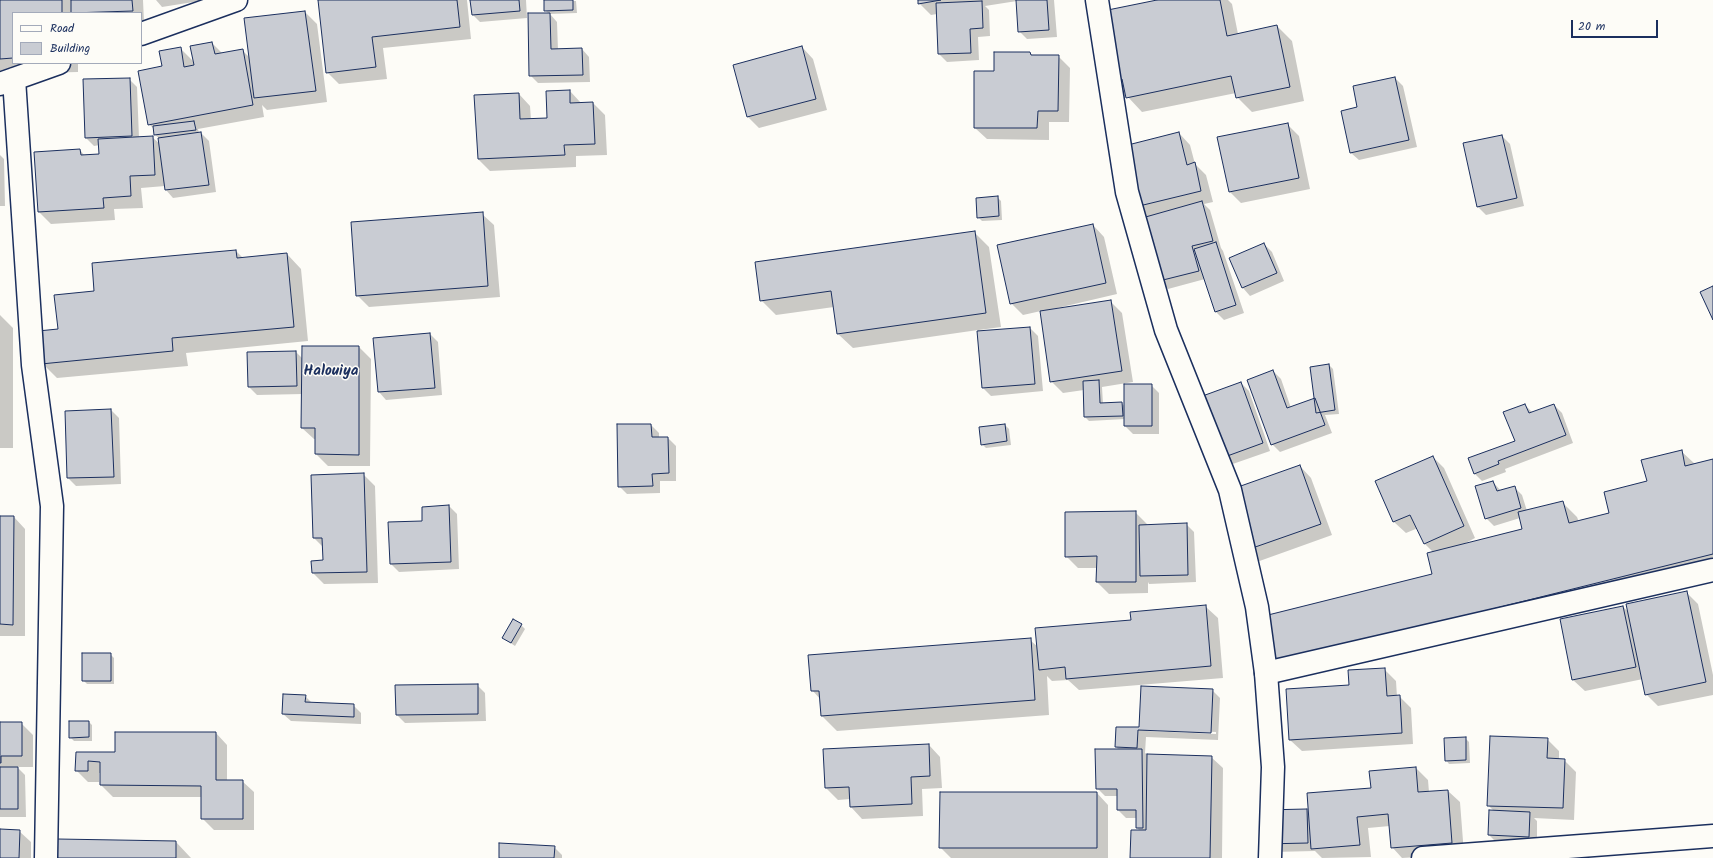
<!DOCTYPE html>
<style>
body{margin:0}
#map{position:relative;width:1713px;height:858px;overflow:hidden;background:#fdfcf7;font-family:Kalam,sans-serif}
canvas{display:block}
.legend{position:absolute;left:12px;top:12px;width:130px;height:52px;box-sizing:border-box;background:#fdfcf7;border:1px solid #a3aaba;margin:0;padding:5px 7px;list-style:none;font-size:12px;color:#1b2f5e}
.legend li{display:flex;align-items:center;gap:8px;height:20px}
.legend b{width:20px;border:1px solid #a3aaba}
.scale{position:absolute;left:1571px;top:20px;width:87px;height:18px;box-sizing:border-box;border:2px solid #1b2f5e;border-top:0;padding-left:5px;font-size:12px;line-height:14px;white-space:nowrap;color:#1b2f5e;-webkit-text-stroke:3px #fdfcf7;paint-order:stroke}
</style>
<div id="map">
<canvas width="1713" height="858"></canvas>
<ul class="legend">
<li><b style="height:5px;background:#fdfcf7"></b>Road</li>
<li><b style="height:11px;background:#c9ccd3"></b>Building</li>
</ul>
<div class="scale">20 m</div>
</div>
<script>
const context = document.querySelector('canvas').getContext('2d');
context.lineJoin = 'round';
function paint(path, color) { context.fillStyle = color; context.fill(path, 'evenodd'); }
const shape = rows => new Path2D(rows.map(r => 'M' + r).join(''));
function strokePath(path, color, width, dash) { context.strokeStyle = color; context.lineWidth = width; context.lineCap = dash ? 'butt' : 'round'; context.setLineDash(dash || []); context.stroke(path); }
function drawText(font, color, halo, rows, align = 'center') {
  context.font = font + ' Kalam,sans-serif'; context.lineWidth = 3; context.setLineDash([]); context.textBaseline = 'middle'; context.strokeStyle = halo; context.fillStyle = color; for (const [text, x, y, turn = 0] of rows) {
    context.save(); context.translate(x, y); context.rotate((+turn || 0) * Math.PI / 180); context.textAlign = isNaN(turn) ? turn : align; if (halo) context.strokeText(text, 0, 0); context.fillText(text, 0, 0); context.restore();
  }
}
paint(shape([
 [0,0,143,0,144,22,141,22,141,13,13,13,13,63,78,63,78,72,0,74],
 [156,0,206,0,162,7],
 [319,0,467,0,471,39,383,48,387,79,339,84,327,72],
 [471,0,526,0,527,18,480,22,472,14],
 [545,0,576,1,577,13,550,14,557,22,558,50,582,49,589,57,590,82,538,83,530,75,549,14,545,10],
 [919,0,1054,0,1057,37,1027,39,1019,31,1017,1,985,6,989,10,990,36,978,37,979,60,947,62,939,54,937,14,931,15,919,3],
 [1162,0,1228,0,1232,4,1238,34,1277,26,1292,41,1304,101,1252,112,1237,97,1236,93,1142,112,1127,96,1123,97,1108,82],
 [305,12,317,24,327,102,267,110,262,105,264,117,198,129,199,133,201,133,209,141,216,192,173,198,166,190,165,186,141,188,143,208,114,209,115,220,51,224,39,212,36,153,80,150,85,156,100,155,100,145,94,146,86,138,129,79,137,87,139,138,152,137,160,144,159,138,155,135,155,130,149,124,163,67,180,48,194,62,212,43,223,54,242,50,250,58,245,19],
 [802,47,813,59,827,110,759,128,748,117],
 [1030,53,1033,56,1058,56,1070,68,1069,122,1049,122,1049,140,987,139,975,128,995,72],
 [1395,78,1403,86,1417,147,1359,160,1351,153,1359,108],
 [570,91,581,103,593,103,605,115,607,155,576,156,576,167,490,171,478,159,475,96,519,94,530,106,531,120,548,119],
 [1287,124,1299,136,1310,189,1241,203,1230,192],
 [1179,133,1190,145,1195,164,1206,175,1213,202,1204,204,1210,210,1221,248,1223,251,1244,313,1224,320,1216,312,1205,279,1168,289,1160,281,1147,217,1136,207],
 [1502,136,1510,144,1524,206,1486,215,1478,207,1464,144],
 [0,155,4,159,5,206,0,206],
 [997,197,1001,201,1002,220,982,221,978,217],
 [482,214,494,225,500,297,369,307,357,295],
 [1093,225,1104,237,1117,294,1053,309,1053,310,1110,301,1122,313,1133,382,1102,387,1103,404,1122,403,1125,407,1151,385,1159,393,1159,434,1133,434,1125,426,1125,419,1089,421,1085,417,1084,390,1063,393,1051,381,1041,311,1023,315,1011,303],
 [974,232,989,247,1001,327,979,330,979,332,1030,328,1038,336,1043,391,991,396,983,388,978,330,853,348,838,334,834,307,776,315,761,300],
 [1264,244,1272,252,1284,281,1250,296,1243,288],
 [236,251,244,259,287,254,301,269,308,341,186,353,188,366,57,378,42,363,59,330,95,292],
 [0,315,13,328,13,448,0,448],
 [430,334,438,342,442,395,386,400,379,392],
 [359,347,371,359,370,466,328,466,316,454,316,439,314,439,302,428,303,394,257,395,249,387,296,352,303,359],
 [1329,365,1333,369,1339,414,1325,415,1332,433,1280,452,1272,444,1273,371,1281,379,1291,408,1315,399],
 [1241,383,1249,391,1270,451,1227,466,1198,398],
 [1525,405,1533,413,1554,405,1562,413,1573,443,1505,469,1506,472,1482,481,1474,473,1516,441],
 [111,410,119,418,121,484,76,486,68,478,66,411],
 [651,425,659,433,659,438,668,438,676,446,676,481,660,481,660,493,627,494,619,486],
 [1005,425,1009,429,1011,445,986,448,982,444],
 [1681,451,1695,464,1713,460,1713,572,1280,680,1433,575,1433,552,1424,543,1418,528,1406,533,1394,522,1376,481,1433,457,1444,468,1475,538,1460,546,1523,530,1520,518,1494,526,1486,518,1493,482,1501,491,1514,487,1522,495,1527,511,1562,502,1577,517,1579,522,1610,514],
 [1300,466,1311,478,1332,535,1254,563,1242,551],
 [363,474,375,486,378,583,324,584,313,573,324,561,323,547,314,538],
 [449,506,457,514,459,569,399,572,391,564,423,522],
 [1135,512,1147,524,1147,526,1186,524,1194,532,1196,582,1149,584,1148,582,1148,593,1109,594,1097,582,1098,568,1078,568,1066,556],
 [0,517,14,517,25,529,25,636,0,636],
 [1686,592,1698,604,1713,675,1713,695,1658,706,1646,694,1643,679,1585,691,1573,680,1623,607,1629,612],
 [1206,607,1218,618,1223,678,1079,690,1068,680,1052,681,1047,676,1049,715,837,731,822,716,821,700,812,690,1030,640,1038,647],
 [521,625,525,629,515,646,503,638],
 [110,654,114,658,114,684,87,684,83,680],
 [1384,669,1396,681,1397,697,1399,696,1411,708,1413,744,1302,751,1290,740,1350,686],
 [477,685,485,693,486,721,405,723,397,715],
 [1212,690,1220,698,1218,740,1146,737,1145,753,1148,755,1211,757,1223,768,1222,858,1132,858,1140,831,1137,828,1137,818,1126,818,1118,810,1118,796,1105,796,1097,788,1119,750,1116,747,1140,728],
 [1147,729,1216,732,1216,734,1147,731],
 [305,696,313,704,353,705,361,713,361,724,291,721,283,714],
 [89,722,92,725,92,741,74,741,70,737],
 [0,723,21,723,33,735,33,767,17,767,25,775,26,817,0,817],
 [216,733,227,745,227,781,242,781,254,792,254,830,214,830,202,818,202,797,113,797,101,785,101,773,99,773,99,782,88,782,76,770,77,753,116,753],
 [1465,738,1469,742,1470,763,1449,764,1446,760],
 [1547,739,1559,751,1559,760,1564,760,1576,772,1574,820,1534,818,1537,821,1537,844,1497,843,1489,835,1495,812,1488,805],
 [929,745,940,757,942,788,922,789,923,816,862,819,851,807,850,799,838,800,826,788],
 [1416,768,1428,780,1429,792,1448,791,1460,802,1464,854,1402,858,1392,847,1390,826,1368,828,1371,857,1322,858,1315,851,1273,852,1264,811,1307,810,1310,813,1372,789],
 [1097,793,1108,805,1108,858,951,858,940,847],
 [0,830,19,831,31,842,31,858,0,858],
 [176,842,191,858,57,858],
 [554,847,562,855,562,858,500,858]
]), '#0003');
const building = shape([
 [0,0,62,0,62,13,13,13,13,58,0,59,0,0],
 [71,0,132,0,133,11,71,13,71,0],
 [318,0,457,0,460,27,372,37,376,67,326,73,318,0],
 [470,0,519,0,520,11,472,15,470,0],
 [544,0,573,0,573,10,544,11,544,0],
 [918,0,941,0,918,4,918,0],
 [1016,0,1047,0,1049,30,1018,32,1016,0],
 [1157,0,1220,0,1227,36,1277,25,1290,87,1236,98,1231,76,1126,98,1122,79,1108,82,1093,13,1157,0],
 [982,1,983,28,970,29,971,53,938,54,936,3,982,1],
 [305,11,316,91,254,98,244,18,305,11],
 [528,13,550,13,551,49,582,48,583,75,529,76,528,13],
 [212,42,215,54,243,49,253,105,148,125,138,71,162,66,159,51,181,47,184,67,194,65,190,46,212,42],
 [802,46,816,99,747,117,733,65,802,46],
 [994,52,1030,52,1031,55,1059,55,1058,111,1038,111,1037,128,974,128,974,71,994,71,994,52],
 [1395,77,1409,140,1350,153,1341,111,1357,107,1353,86,1395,77],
 [130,78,132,136,85,138,83,79,130,78],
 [570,90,570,103,593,102,595,144,564,145,565,155,478,159,474,95,519,93,520,119,547,118,546,91,570,90],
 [194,121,196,130,154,135,153,126,194,121],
 [1288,123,1299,178,1229,192,1217,137,1288,123],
 [201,132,209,185,165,190,158,138,201,132],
 [1179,132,1187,165,1195,162,1201,191,1135,207,1120,147,1179,132],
 [1502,135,1517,198,1477,207,1463,143,1502,135],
 [153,136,155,175,130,176,131,196,103,198,104,208,38,212,34,152,80,149,81,155,99,154,98,139,153,136],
 [998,196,999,216,977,218,976,198,998,196],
 [1202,201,1213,241,1192,246,1199,271,1159,281,1142,218,1202,201],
 [483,212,488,286,356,296,351,222,483,212],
 [1093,224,1106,283,1010,304,997,245,1093,224],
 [975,231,986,313,837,334,831,291,760,301,755,262,975,231],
 [1216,242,1236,305,1215,312,1194,249,1216,242],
 [1264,243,1277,273,1242,288,1229,258,1264,243],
 [236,250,237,258,287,253,294,327,172,338,173,351,41,364,38,331,58,329,54,295,94,291,92,263,236,250],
 [1713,286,1713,320,1700,292,1713,286],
 [1111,300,1122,371,1050,382,1040,311,1111,300],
 [1030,327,1035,384,982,388,977,331,1030,327],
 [430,333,435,388,378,392,373,338,430,333],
 [302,346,359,346,359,455,315,454,315,428,301,428,302,346],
 [296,351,297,386,248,387,247,352,296,351],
 [1329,364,1335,410,1316,413,1310,367,1329,364],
 [1273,370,1287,408,1315,398,1325,425,1271,445,1247,380,1273,370],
 [1099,380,1100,403,1122,402,1123,416,1084,417,1083,381,1099,380],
 [1241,382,1263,443,1219,459,1197,398,1241,382],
 [1124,384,1152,384,1152,426,1124,426,1124,384],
 [1525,404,1529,413,1554,404,1566,435,1498,461,1499,464,1474,474,1468,458,1515,441,1503,412,1525,404],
 [111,409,114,477,67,478,65,411,111,409],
 [617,424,651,424,652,437,668,437,669,473,652,474,653,486,618,487,617,424],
 [1005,424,1007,441,981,445,979,427,1005,424],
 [1682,450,1685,466,1713,459,1713,554,1264,666,1252,619,1432,574,1427,553,1522,529,1518,512,1563,501,1569,523,1609,513,1604,492,1647,481,1641,460,1682,450],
 [1433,456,1464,526,1424,544,1410,515,1393,522,1375,481,1433,456],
 [1300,465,1321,524,1241,552,1221,493,1300,465],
 [364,473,367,572,312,573,311,561,323,560,322,538,313,538,311,475,364,473],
 [1493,481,1497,491,1515,486,1521,508,1485,519,1475,486,1493,481],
 [449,505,451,562,390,564,388,522,422,521,422,507,449,505],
 [1136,511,1136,582,1096,582,1097,556,1065,557,1065,512,1136,511],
 [0,516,14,516,13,625,0,624,0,516],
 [1187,523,1188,575,1140,576,1139,525,1187,523],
 [1687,591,1706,682,1645,695,1626,604,1687,591],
 [1206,605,1211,666,1066,679,1065,667,1039,670,1035,628,1131,620,1130,612,1206,605],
 [1623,606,1636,667,1572,680,1560,619,1623,606],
 [513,619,522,624,511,643,502,638,513,619],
 [1031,638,1035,700,821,716,819,691,811,691,808,655,1031,638],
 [82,653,111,653,111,681,82,681,82,653],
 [1385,668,1387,696,1400,695,1402,733,1289,740,1286,689,1349,685,1348,670,1385,668],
 [478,684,478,714,396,715,395,685,478,684],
 [1141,686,1213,689,1211,733,1138,730,1137,748,1115,747,1116,727,1139,727,1141,686],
 [283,694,306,695,305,702,354,704,354,717,282,714,283,694],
 [69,721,89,721,89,737,69,738,69,721],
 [0,722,22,722,22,756,1,756,1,763,0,763,0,722],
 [115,732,216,732,216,780,243,780,243,819,201,819,201,786,100,785,100,762,88,761,88,771,75,771,76,752,115,752,115,732],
 [1490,736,1548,738,1547,758,1565,759,1563,808,1487,806,1490,736],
 [1466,737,1466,760,1445,761,1444,738,1466,737],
 [929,744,930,776,911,777,912,804,850,807,849,787,825,788,823,749,929,744],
 [1095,749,1142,749,1143,828,1136,828,1136,810,1117,810,1117,789,1096,789,1095,749],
 [1147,754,1212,756,1210,858,1130,858,1131,830,1146,830,1147,754],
 [0,767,18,767,18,809,0,809,0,767],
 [1416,767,1418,792,1448,790,1452,843,1391,848,1388,814,1357,817,1360,845,1311,849,1307,793,1371,788,1369,771,1416,767],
 [940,792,1097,792,1097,848,939,848,940,792],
 [1307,809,1308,843,1264,844,1263,810,1307,809],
 [1489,810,1530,812,1529,837,1488,835,1489,810],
 [0,829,20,830,19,858,0,858,0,829],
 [57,839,176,841,176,858,56,858,57,839],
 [499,843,555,846,554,858,499,858,499,843]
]);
paint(building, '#c9ccd3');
strokePath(building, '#1b2f5e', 1);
const minor = shape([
 [141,34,236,0],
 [14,79,33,365,52,506,46,858],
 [0,84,59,63],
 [1266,673,1713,570],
 [1423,858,1713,836]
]);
const major = shape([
 [1097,0,1127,192,1166,330,1230,490,1257,607,1266,673,1273,767,1270,858]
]);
strokePath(minor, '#1b2f5e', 25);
strokePath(major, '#1b2f5e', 25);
strokePath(minor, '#fdfcf7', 22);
strokePath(major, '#fdfcf7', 22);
drawText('bold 15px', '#1b2f5e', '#fdfcf7', [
 ["Halouiya",331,372]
]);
</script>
